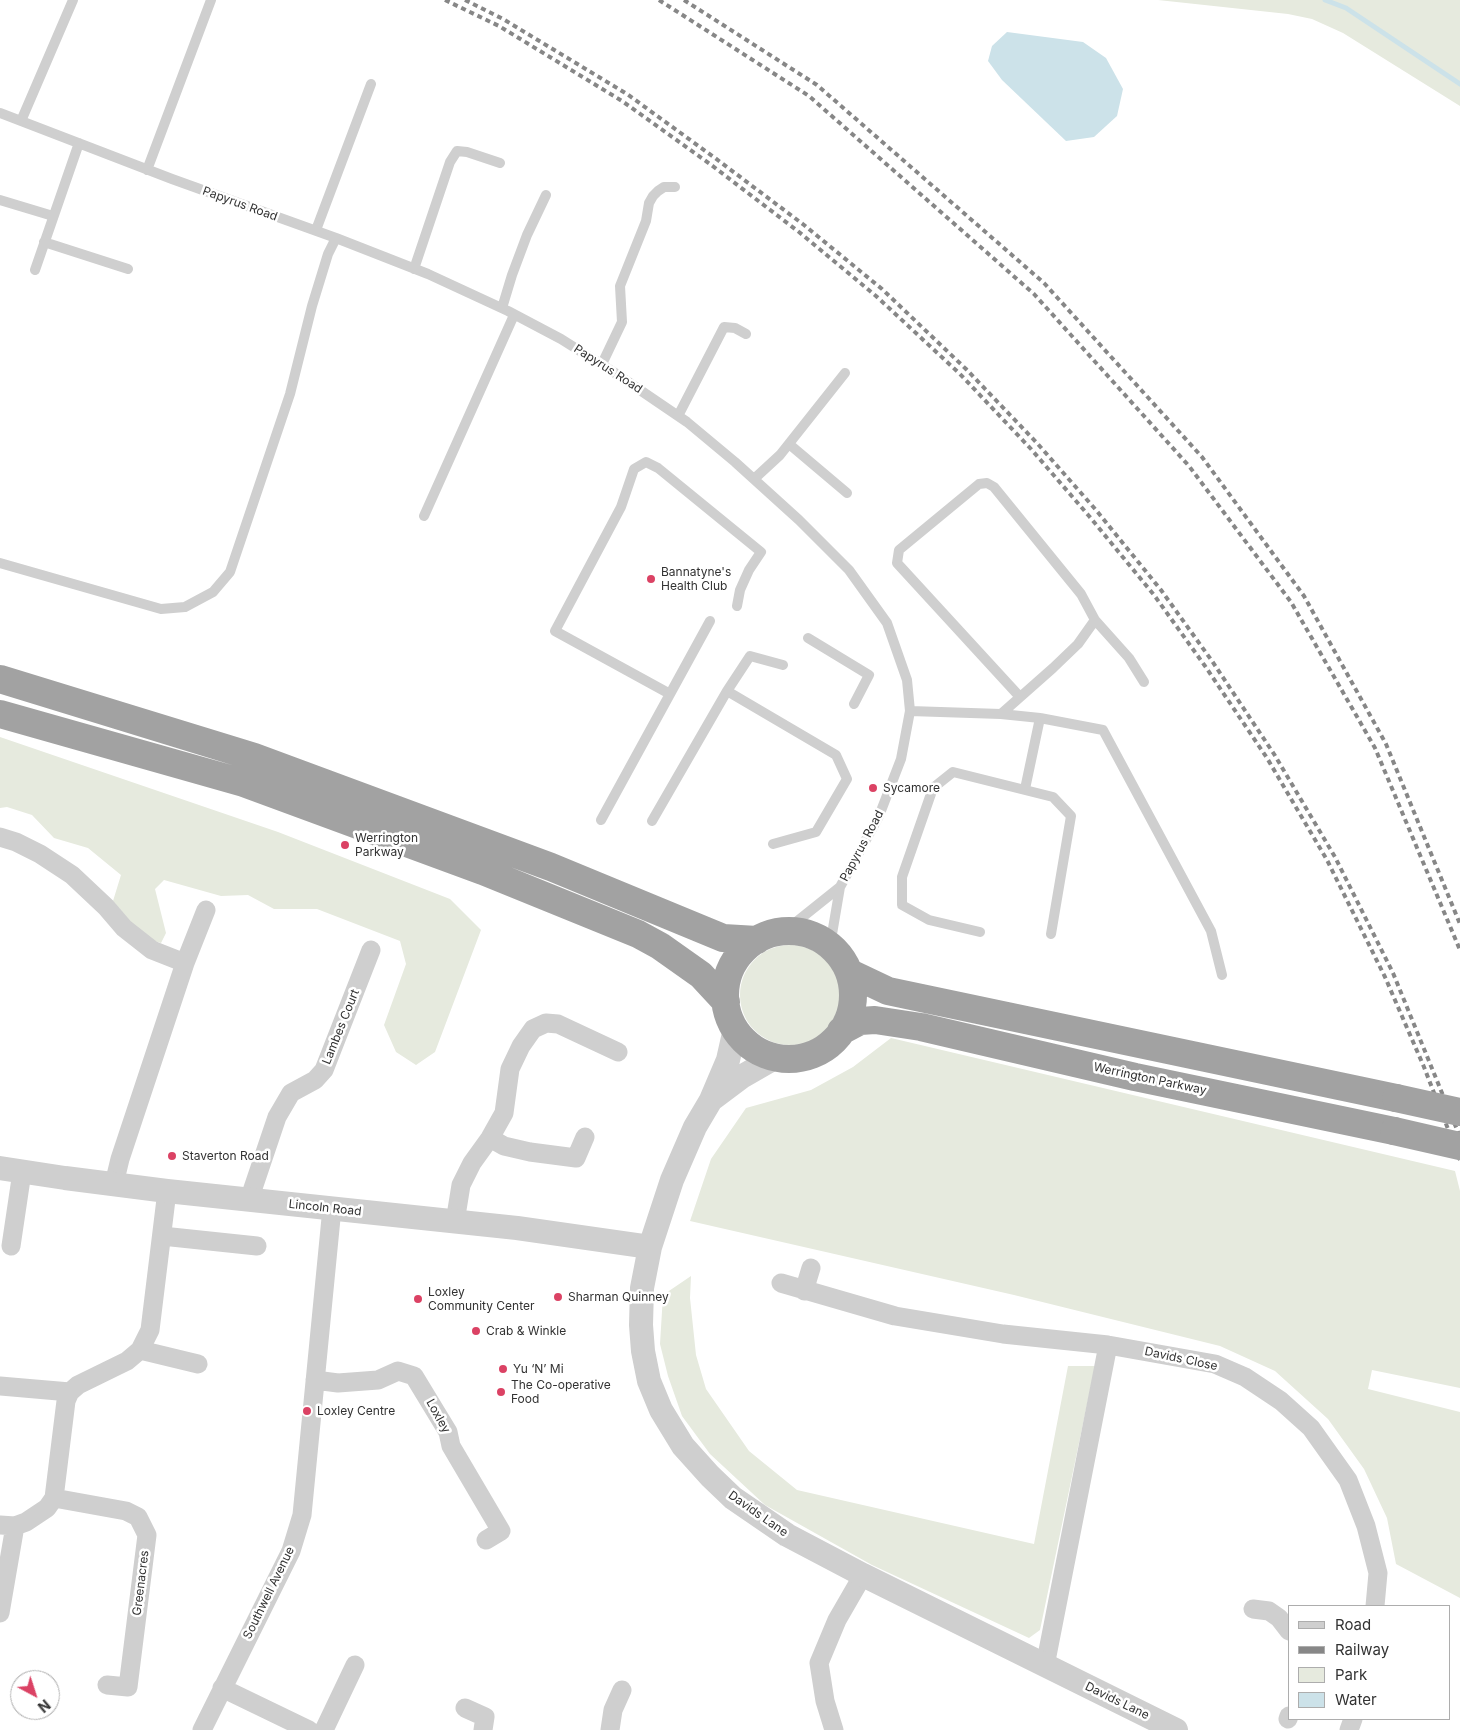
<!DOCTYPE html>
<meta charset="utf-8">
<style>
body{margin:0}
#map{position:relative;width:1460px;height:1730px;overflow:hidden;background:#fff;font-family:Inter,sans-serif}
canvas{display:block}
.legend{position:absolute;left:1288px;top:1605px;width:162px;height:115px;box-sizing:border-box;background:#fff;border:1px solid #adadad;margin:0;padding:6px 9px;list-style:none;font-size:15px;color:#323232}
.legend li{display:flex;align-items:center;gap:10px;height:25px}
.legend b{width:25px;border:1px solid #adadad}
.north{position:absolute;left:10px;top:1670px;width:50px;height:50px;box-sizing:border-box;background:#fff;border:1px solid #adadad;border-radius:50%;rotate:140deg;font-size:14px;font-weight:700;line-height:20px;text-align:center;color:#323232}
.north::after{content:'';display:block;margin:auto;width:18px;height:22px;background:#db4264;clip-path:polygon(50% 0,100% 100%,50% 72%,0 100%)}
</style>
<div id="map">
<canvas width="1460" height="1730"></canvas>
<ul class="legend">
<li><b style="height:6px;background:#cfcfcf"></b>Road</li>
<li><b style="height:6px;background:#878787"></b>Railway</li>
<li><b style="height:14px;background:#e6eade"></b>Park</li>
<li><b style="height:14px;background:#cce2e9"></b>Water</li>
</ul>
<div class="north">N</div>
</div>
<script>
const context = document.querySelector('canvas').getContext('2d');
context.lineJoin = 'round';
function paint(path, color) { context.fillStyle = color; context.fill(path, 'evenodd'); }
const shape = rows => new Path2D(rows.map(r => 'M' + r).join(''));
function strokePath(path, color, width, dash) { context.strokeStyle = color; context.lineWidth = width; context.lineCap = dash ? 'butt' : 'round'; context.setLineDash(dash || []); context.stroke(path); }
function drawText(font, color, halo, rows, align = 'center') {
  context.font = font + ' Inter,sans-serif'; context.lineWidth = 5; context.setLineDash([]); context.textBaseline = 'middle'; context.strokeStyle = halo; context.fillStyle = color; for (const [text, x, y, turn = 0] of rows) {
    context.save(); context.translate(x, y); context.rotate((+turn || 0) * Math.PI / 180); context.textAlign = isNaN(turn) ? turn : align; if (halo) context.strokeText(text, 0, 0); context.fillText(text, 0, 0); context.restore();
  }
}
paint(shape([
 [1158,0,1460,0,1460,106,1343,33,1312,19,1288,14],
 [0,737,278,832,450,899,481,930,435,1052,416,1065,396,1052,384,1025,406,964,400,941,317,909,274,909,248,895,221,896,164,880,155,889,166,933,161,943,145,939,113,901,121,875,88,848,54,838,32,815,7,807,0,808],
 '740 995a50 50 0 1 1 100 0a50 50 0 1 1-100 0Z',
 [891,1038,1455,1171,1460,1191,1460,1388,1372,1370,1368,1389,1460,1412,1460,1598,1396,1564,1387,1518,1364,1469,1328,1419,1275,1371,1220,1346,1014,1295,690,1221,711,1159,746,1108,811,1090,853,1067],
 [691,1276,690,1298,696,1355,706,1389,749,1451,797,1490,1034,1544,1068,1366,1095,1366,1040,1630,1029,1638,872,1565,765,1505,710,1454,682,1416,668,1376,660,1344,663,1295]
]), '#e6eade');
paint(shape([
 [1007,32,1083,42,1106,58,1123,89,1117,116,1094,137,1066,141,1002,80,988,61,992,46]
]), '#cce2e9');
strokePath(shape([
 [1325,0,1346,8,1460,84]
]), '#cce2e9', 5);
strokePath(shape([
 [0,113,172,179,336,238,428,274,508,311,561,339,615,373,687,422,735,462,799,520,849,570,887,623,907,680,910,711,901,759,879,816,840,887,830,946],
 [21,121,73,0],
 [147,170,211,0],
 [0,200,53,216],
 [316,230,371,84],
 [44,242,128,269],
 [414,269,450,162,457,151,467,152,500,163],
 [35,270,79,143],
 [502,308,512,275,527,235,546,195],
 [602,364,622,322,620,286,646,221,649,203,653,196,658,191,664,187,675,187],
 [678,416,724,327,735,328,746,334],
 [789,444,847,493],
 [754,479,780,455,845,373],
 [424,516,514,315],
 [0,563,161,609,185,607,213,592,230,572,290,394,312,306,328,254,336,238],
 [1095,620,1129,658,1144,682],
 [808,638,869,675,854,704],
 [727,691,836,755,847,779,816,832,773,844],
 [670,694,555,631,621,507,634,469,646,462,658,468,761,552,749,570,740,590,737,606],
 [910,711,1001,714,1040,718,1103,730,1211,931,1222,975],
 [1001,714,1053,668,1078,644,1095,620,1081,594,994,487,987,483,979,484,899,550,897,563,1020,697],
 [1025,789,1040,718],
 [601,820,710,621],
 [652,821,727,691,750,656,783,665],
 [785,931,840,887],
 [980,932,929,920,902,905,902,877,933,788,953,772,1053,797,1071,816,1051,934]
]), '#cfcfcf', 10);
strokePath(shape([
 [0,837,16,842,40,854,72,875,106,907,124,928,152,950,185,963],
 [490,1138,504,1146,530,1152,576,1158,585,1137],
 [114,1184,120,1159,185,963,206,910],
 [249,1200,277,1117,291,1093,315,1080,324,1070,371,950],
 [455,1222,461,1185,472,1163,490,1138,504,1113,510,1069,521,1046,533,1029,546,1023,558,1024,618,1052],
 [162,1236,257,1246],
 [11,1246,22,1172],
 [781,1283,895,1316,1003,1334,1108,1345,1215,1364,1245,1377,1281,1401,1311,1428,1348,1480,1366,1526,1378,1573,1375,1606],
 [804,1291,811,1268],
 [140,1350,198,1364],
 [315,1380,338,1383,378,1380,398,1371,414,1376,448,1432,451,1446,501,1531,486,1540],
 [0,1386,70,1392],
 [54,1498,126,1511,138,1517,147,1535,128,1687,107,1685],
 [0,1525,15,1526,26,1522,47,1508,54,1498,66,1401,70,1392,78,1385,127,1361,140,1350,150,1330,167,1191],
 [1253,1609,1269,1611,1279,1618,1289,1631],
 [0,1613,15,1526],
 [1045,1666,1108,1345],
 [222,1688,309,1730],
 [465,1708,485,1717,483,1730],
 [1288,1719,1289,1716],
 [202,1730,291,1551,302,1515,332,1208],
 [324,1730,355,1665],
 [610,1730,613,1710,622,1690],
 [834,1730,825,1701,819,1663,837,1620,863,1575],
 [1349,1730,1353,1719]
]), '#cfcfcf', 19);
strokePath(shape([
 [735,1029,728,1060,711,1100,695,1127,672,1180,650,1247,642,1288,641,1325,643,1351,649,1381,661,1410,683,1446,710,1476,733,1498,787,1535,863,1575,1176,1730],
 [711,1100,743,1076,776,1057],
 [0,1168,65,1178,167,1191,517,1228,650,1247]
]), '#cfcfcf', 24);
strokePath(shape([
 [0,679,254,757,551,867,723,938,757,940],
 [0,714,244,783,483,871,638,934,660,946,701,975,726,1002],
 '725 995a64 64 0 1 1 128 0a64 64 0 1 1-128 0Z',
 [850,973,888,991,1396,1098],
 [841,1031,860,1021,875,1020,921,1027,1135,1077,1394,1131]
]), '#a2a2a2', 28);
strokePath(shape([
 [445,0,499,26,622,101,710,164,799,232,876,296,960,374,1031,449,1089,516,1154,595,1205,666,1267,758,1327,860,1385,977,1424,1067,1460,1160],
 [465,0,503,19,627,94,715,158,804,225,882,289,966,369,1037,443,1096,510,1161,590,1212,661,1274,754,1335,857,1393,973,1460,1137],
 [659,0,809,96,1034,294,1189,466,1291,602,1375,748,1460,950],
 [684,0,817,85,1044,283,1202,457,1304,596,1386,744,1460,924]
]), '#878787', 4, [5, 4]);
strokePath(shape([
 [1396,1098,1460,1112],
 [1394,1131,1460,1146]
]), '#a2a2a2', 28);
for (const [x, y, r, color] of [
 [651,579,5,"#db4264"],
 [873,788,5,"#db4264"],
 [345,845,5,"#db4264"],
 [172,1156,5,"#db4264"],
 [558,1297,5,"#db4264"],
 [418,1299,5,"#db4264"],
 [476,1331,5,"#db4264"],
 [503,1369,5,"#db4264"],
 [501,1392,5,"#db4264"],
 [307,1411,5,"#db4264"]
]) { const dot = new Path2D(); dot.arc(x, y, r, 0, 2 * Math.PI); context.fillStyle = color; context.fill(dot); strokePath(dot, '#fff', 2); }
drawText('12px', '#323232', '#fff', [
 ["Papyrus Road",240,204,20],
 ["Papyrus Road",608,369,33],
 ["Papyrus Road",862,846,-62],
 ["Lambes Court",341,1027,-68],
 ["Werrington Parkway",1150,1079,12],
 ["Lincoln Road",325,1208,6],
 ["Davids Close",1181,1359,12],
 ["Loxley",438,1416,61],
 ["Davids Lane",758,1514,35],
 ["Greenacres",141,1583,-83],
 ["Southwell Avenue",269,1593,-64],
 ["Davids Lane",1117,1701,26]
]);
drawText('12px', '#323232', '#fff', [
 ["Bannatyne's",661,572],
 ["Health Club",661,586],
 ["Sycamore",883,788],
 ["Werrington",355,838],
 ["Parkway",355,852],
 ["Staverton Road",182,1156],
 ["Loxley",428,1292],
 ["Community Center",428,1306],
 ["Sharman Quinney",568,1297],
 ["Crab & Winkle",486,1331],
 ["Yu ‘N’ Mi",513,1369],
 ["The Co-operative",511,1385],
 ["Food",511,1399],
 ["Loxley Centre",317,1411]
], 'left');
</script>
